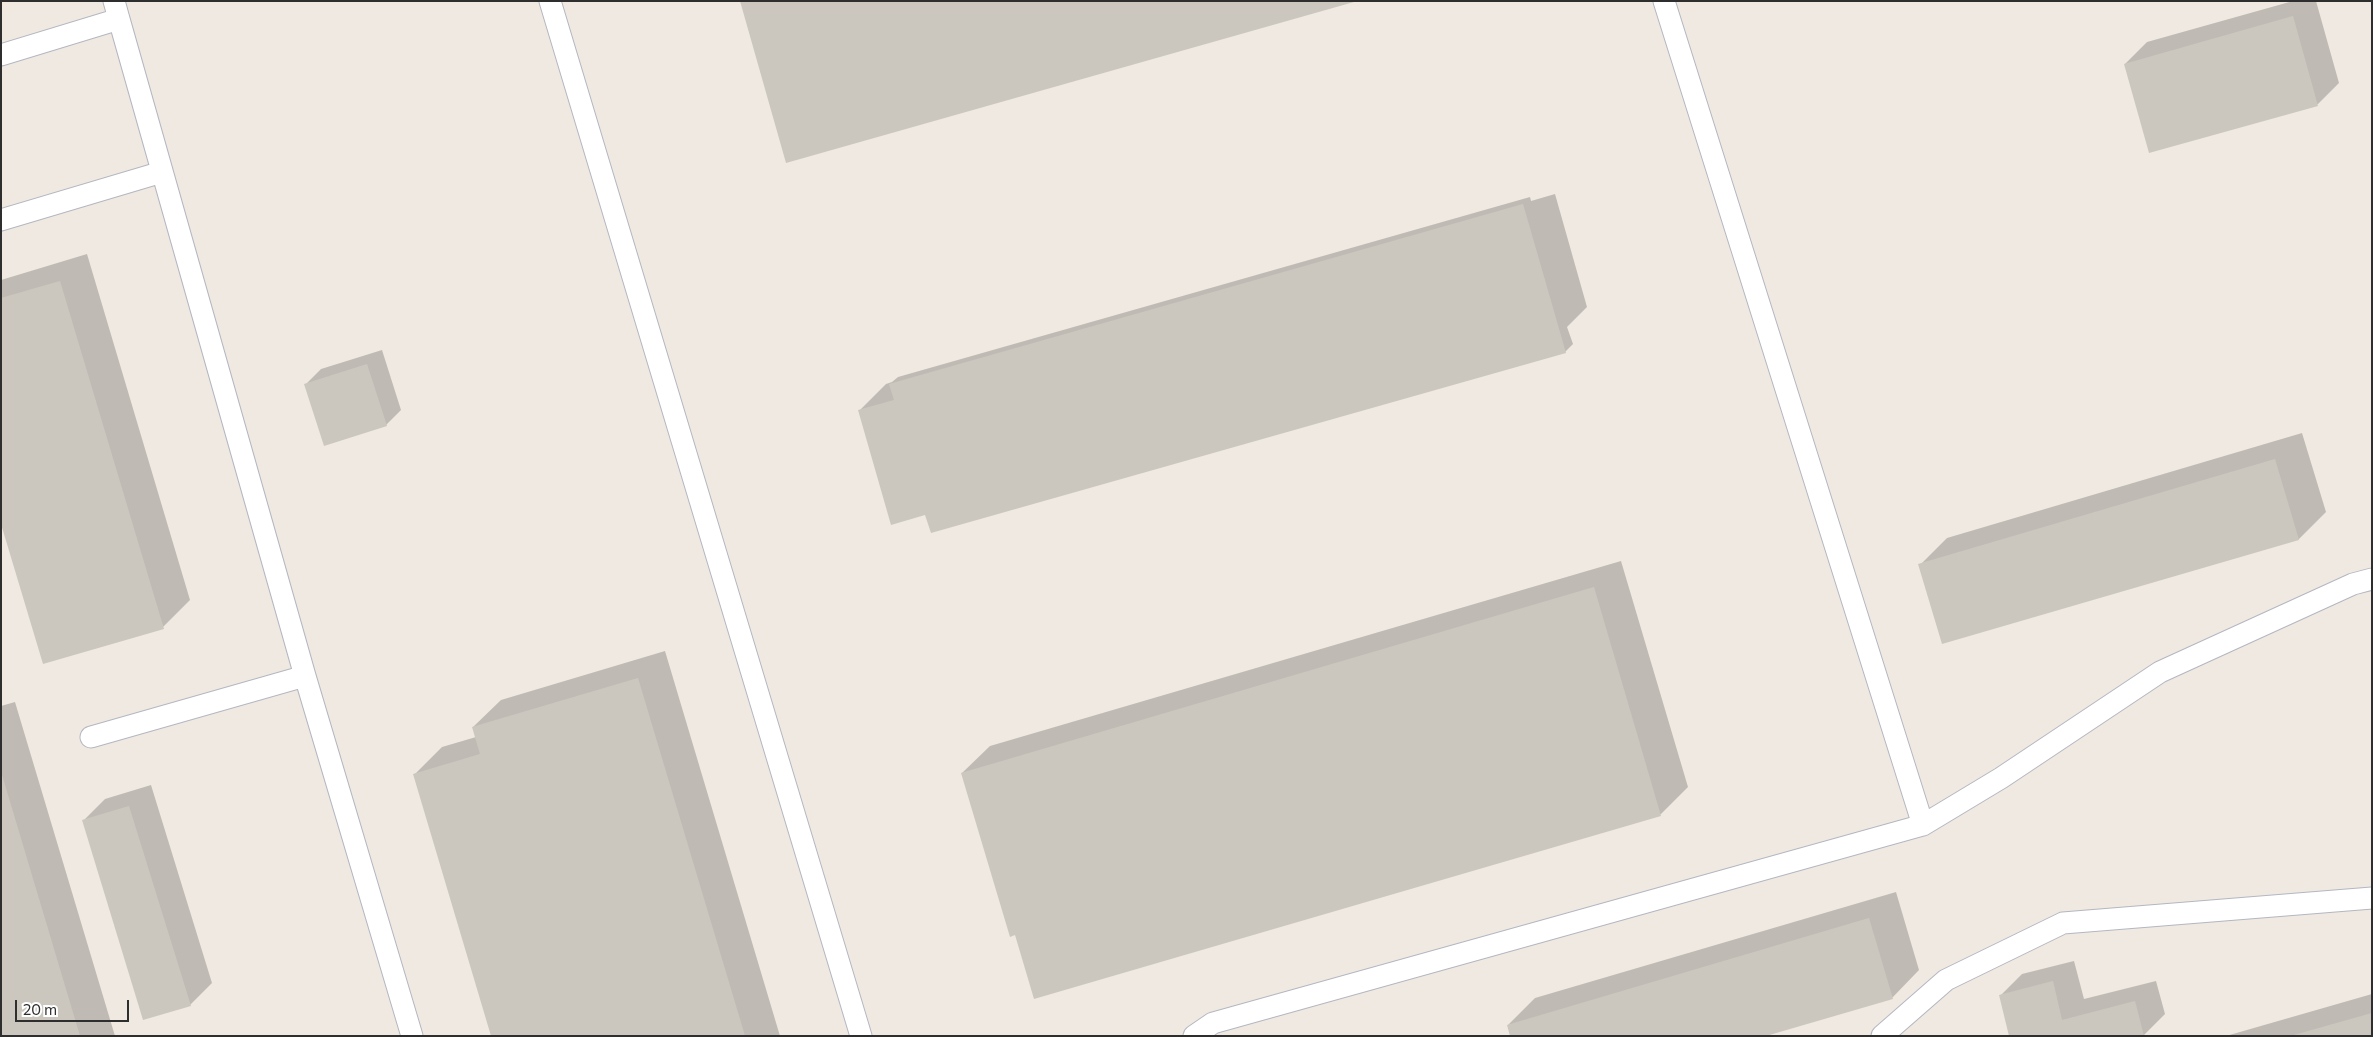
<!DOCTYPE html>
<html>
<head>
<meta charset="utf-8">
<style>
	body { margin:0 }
	#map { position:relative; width:2373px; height:1037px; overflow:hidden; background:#efe9e1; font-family:Commissioner,sans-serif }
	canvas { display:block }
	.frame { position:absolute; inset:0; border:2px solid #2e2e2e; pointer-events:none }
	.scale { position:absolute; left:15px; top:1000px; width:114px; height:22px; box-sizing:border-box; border:2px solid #2e2e2e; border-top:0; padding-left:6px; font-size:15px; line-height:18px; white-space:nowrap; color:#2e2e2e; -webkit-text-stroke:4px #fff; paint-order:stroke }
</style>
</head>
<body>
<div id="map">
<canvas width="2373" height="1037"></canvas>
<div class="frame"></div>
<div class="scale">20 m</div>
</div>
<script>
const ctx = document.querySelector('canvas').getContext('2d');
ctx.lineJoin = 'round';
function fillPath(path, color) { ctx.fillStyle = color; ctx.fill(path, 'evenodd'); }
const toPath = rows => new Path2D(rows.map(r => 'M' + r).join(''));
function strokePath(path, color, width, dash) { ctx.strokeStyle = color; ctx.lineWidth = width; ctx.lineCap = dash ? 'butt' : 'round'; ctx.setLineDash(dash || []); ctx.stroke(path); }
fillPath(toPath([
	[2293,1,2316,1,2339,83,2318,104,2150,151,2125,64,2147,42],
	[1555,194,1587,307,1567,327,1573,344,1565,352,926,514,859,411,886,384,892,382,898,377,1530,197,1531,201],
	[87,254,190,600,163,627,1,519,1,280],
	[382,350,401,410,386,425,306,384,321,369],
	[2302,433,2326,512,2299,539,1943,643,1920,565,1947,538],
	[1621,561,1688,787,1661,814,1035,998,1016,934,962,773,990,746],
	[665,651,780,1036,493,1036,415,774,442,747,476,737,473,727,501,700],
	[15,702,115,1036,1,1036,1,706],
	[151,785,212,983,190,1005,83,821,105,799],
	[1896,892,1919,970,1892,998,1508,1025,1535,998],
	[2074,961,2084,999,2156,981,2165,1014,2143,1036,2010,1036,2000,996,2022,974],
	[2372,994,2372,1036,2226,1036]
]), '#0003');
fillPath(toPath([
	[740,1,1354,1,1354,2,786,163],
	[2293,16,2318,106,2149,153,2124,64],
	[1523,204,1566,353,931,533,925,515,891,525,858,410,894,400,889,384],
	[60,281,164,629,43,664,1,524,1,298],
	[367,364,387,426,324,446,304,384],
	[2275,459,2299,540,1942,644,1918,564],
	[1594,587,1661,816,1034,999,1015,935,1010,937,961,773],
	[638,678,745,1036,491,1036,413,774,480,754,472,727],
	[1,775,2,775,80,1036,1,1036],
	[129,806,191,1006,143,1020,82,820],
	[1869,918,1893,999,1766,1036,1510,1036,1507,1025],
	[2053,981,2062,1020,2135,1001,2144,1036,2009,1036,1999,995],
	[2372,1013,2372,1036,2294,1036,2294,1035]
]), '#cbc7bf');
const lane = toPath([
	[550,1,861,1036],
	[1664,1,1923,825],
	[119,19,305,676,412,1036],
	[1,55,119,19,114,1],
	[1,220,162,172],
	[91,737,305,676],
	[1194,1036,1213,1023,1923,825,2001,778,2160,672,2353,584,2372,579],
	[1882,1036,1946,980,2063,923,2372,898]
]);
strokePath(lane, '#b4b7c1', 23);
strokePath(lane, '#fff', 21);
</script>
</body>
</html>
